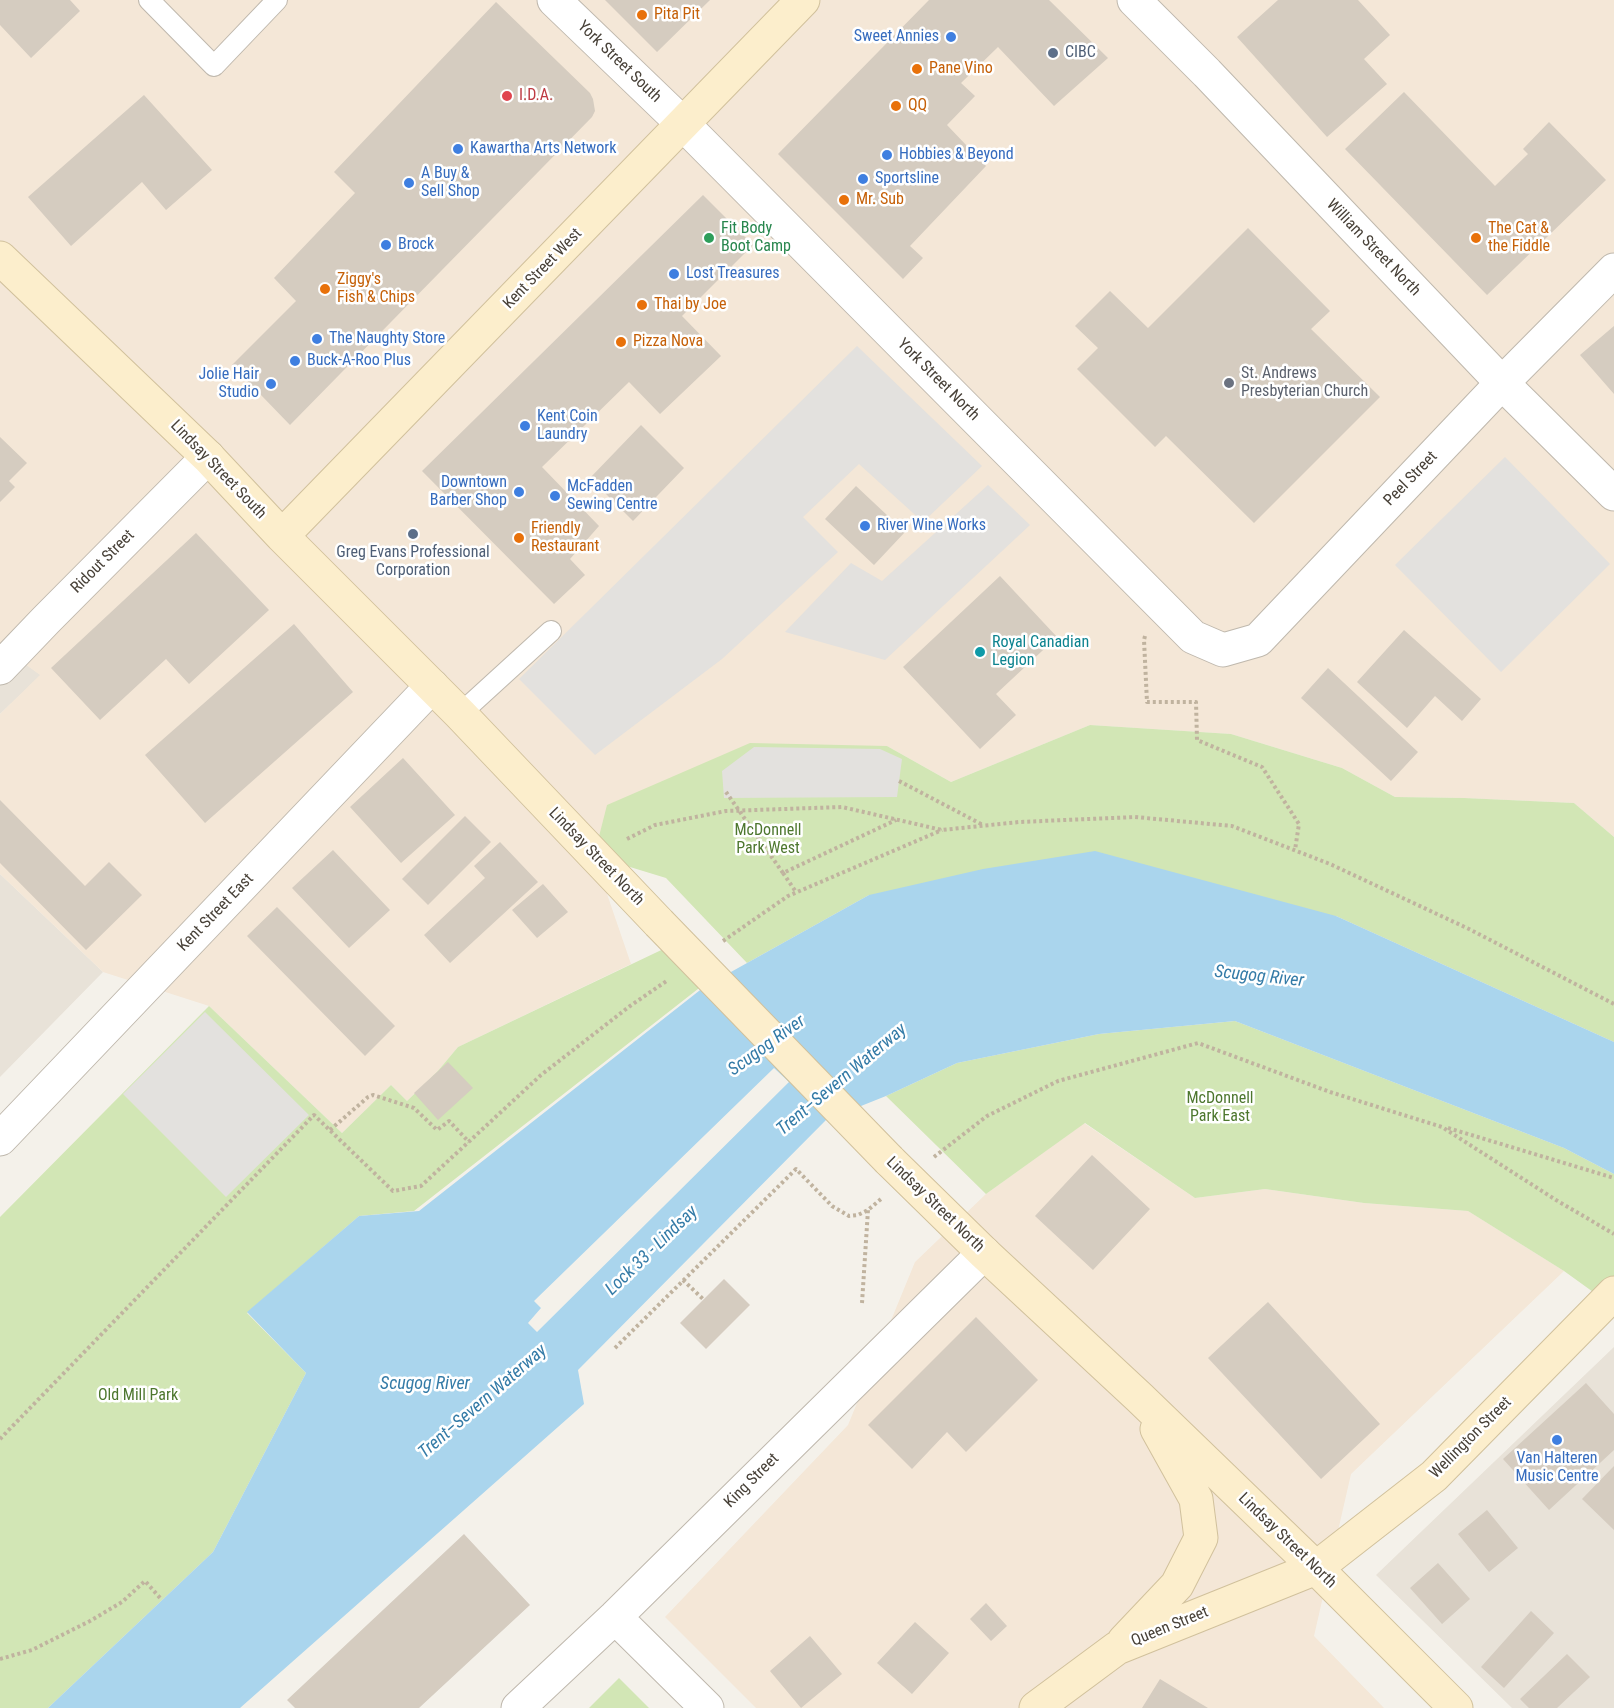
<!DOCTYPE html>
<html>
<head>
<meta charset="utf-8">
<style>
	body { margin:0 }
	canvas { display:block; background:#f4f1ea }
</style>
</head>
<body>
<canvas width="1614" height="1708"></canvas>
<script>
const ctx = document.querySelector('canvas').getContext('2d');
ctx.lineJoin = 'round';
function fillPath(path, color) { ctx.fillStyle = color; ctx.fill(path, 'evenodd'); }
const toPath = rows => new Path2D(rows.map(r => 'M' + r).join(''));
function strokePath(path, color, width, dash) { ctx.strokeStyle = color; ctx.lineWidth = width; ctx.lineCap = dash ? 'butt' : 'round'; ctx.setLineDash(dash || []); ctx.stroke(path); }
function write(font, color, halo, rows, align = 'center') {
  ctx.font = font + ' "Roboto Condensed",sans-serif'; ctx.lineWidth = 5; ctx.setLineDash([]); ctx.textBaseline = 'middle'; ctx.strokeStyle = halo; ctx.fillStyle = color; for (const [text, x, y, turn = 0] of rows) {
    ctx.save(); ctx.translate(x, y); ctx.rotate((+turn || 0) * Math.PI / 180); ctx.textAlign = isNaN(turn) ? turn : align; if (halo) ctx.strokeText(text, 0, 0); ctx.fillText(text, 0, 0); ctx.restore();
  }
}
fillPath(toPath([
	[0,646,41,675,0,714],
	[0,874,103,972,0,1077],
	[1614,1347,1614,1708,1512,1708,1376,1575]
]), '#e8e2d8');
fillPath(toPath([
	[0,0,1614,0,1614,837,1574,803,1464,798,1395,797,1342,768,1231,734,1090,725,951,782,887,746,594,856,631,964,458,1047,437,1072,407,1101,391,1085,342,1133,209,1006,103,972,0,874,0,714,40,675,0,646],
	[1084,1123,1195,1198,1265,1189,1364,1203,1468,1211,1564,1271,1351,1474,1314,1636,1384,1708,756,1708,665,1617,848,1425,915,1262,986,1194]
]), '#f4e7d7');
fillPath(toPath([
	[1090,725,1231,734,1342,768,1395,797,1464,798,1574,803,1614,837,1614,1042,1336,916,869,895,747,963,666,878,594,856,607,805,750,743,887,746,951,782],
	[676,943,712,978,414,1211,359,1216,247,1313,306,1373,213,1552,48,1708,0,1708,0,1217,209,1006,342,1133,391,1085,407,1101,437,1072,458,1047],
	[1235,1021,1564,1148,1614,1174,1614,1295,1607,1302,1564,1271,1468,1211,1364,1203,1265,1189,1195,1198,1085,1123,986,1194,886,1096,957,1063,1099,1034],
	[619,1678,649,1708,589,1708]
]), '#d2e6b5');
fillPath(toPath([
	[857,346,982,466,923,522,859,464,803,517,838,552,722,659,595,755,519,679],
	[1505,457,1610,564,1501,672,1395,565],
	[988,485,1030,525,885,660,785,632,851,563,882,581],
	[754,747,880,749,902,759,897,797,724,798,722,771],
	[205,1012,309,1115,226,1197,123,1094]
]), '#e3e1de');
fillPath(toPath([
	[1095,851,1336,916,1614,1042,1614,1174,1564,1148,1235,1021,1099,1034,957,1063,886,1096,826,1120,578,1370,584,1404,240,1708,48,1708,213,1552,306,1373,247,1312,359,1216,419,1211,704,987,869,895,983,869],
	[774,1068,789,1082,537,1332,528,1323,541,1308,534,1301]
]), '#aad5ed');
fillPath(toPath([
	[0,0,70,0,80,11,31,58,0,25],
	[605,0,710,0,657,52],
	[929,0,1049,0,1108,58,1054,106,998,47,961,83,975,96,947,125,986,166,910,246,923,258,903,279,778,154],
	[1278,0,1358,0,1390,35,1364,59,1387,84,1327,137,1237,37],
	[496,2,590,93,593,99,595,111,592,117,290,425,232,365,296,301,274,278,355,193,334,172],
	[1404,92,1495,186,1528,154,1523,149,1549,122,1606,180,1487,295,1345,149],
	[144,95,212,170,166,210,142,182,71,246,28,197],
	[703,195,753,245,682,316,721,356,660,414,629,382,542,467,599,526,570,559,585,575,554,604,422,471],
	[1248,228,1330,311,1311,329,1380,397,1254,523,1166,436,1155,447,1077,369,1098,348,1075,326,1110,291,1148,328],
	[1614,326,1614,394,1580,355],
	[641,425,684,468,633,521,590,478],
	[0,437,27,463,9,481,15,487,0,502],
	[856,486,905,532,874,565,825,519],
	[196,533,269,610,189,684,166,659,100,720,51,668],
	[1000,576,1057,637,996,694,1016,715,980,749,903,667],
	[294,624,353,692,205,823,145,755],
	[1404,630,1481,699,1462,721,1435,696,1407,728,1357,682],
	[1328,668,1418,752,1391,781,1301,698],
	[403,758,455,815,401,863,350,807],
	[0,800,85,886,109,862,142,895,86,950,0,863],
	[465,816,491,842,428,905,402,879],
	[500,842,538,882,450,963,424,935,485,878,474,866],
	[333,850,390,910,349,948,292,888],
	[543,884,568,912,537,938,512,910],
	[277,907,395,1026,365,1056,247,936],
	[448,1062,473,1088,438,1120,414,1093],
	[1092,1155,1150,1209,1093,1270,1035,1216],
	[724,1279,750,1305,706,1349,680,1323],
	[1268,1302,1380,1424,1321,1479,1208,1358],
	[976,1317,1038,1380,966,1452,947,1432,912,1469,868,1425],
	[1586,1383,1614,1414,1614,1450,1549,1510,1503,1459],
	[1614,1466,1614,1530,1582,1499],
	[1487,1510,1518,1548,1489,1572,1458,1534],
	[464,1534,530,1605,419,1708,295,1708,287,1700],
	[1438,1563,1470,1599,1442,1624,1410,1588],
	[986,1603,1007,1626,991,1641,970,1619],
	[1531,1611,1554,1633,1504,1688,1481,1667],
	[915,1622,949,1653,912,1694,877,1663],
	[810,1636,842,1674,801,1708,770,1671],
	[1567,1654,1590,1677,1557,1708,1529,1708,1520,1699],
	[1160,1679,1208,1708,1142,1708]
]), '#d5ccc0');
const service = toPath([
	[149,0,214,66,277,0],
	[460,714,551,631]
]);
const minor = toPath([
	[554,0,683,124,1193,637,1223,650,1258,640,1502,383,1614,270],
	[0,668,46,620,208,457],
	[0,1139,432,686],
	[615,1617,707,1708],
	[518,1708,615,1617,984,1253]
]);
const tertiary = toPath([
	[1134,0,1207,73,1502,383,1614,494]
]);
const secondary = toPath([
	[0,258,208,457,282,536,460,714,659,923],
	[282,536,803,0],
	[889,1160,984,1253,1140,1398,1316,1568,1456,1708],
	[1124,1641,1177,1585,1201,1538,1196,1499,1157,1429],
	[1036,1708,1117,1648,1316,1568,1434,1476,1614,1293]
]);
strokePath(service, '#bfb8ad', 22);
strokePath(minor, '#bfb8ad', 35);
strokePath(tertiary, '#bfb8ad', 35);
strokePath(secondary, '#d1c19c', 35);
strokePath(toPath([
	[1145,636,1144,640,1147,702,1196,702,1197,740,1262,767,1299,824,1295,850],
	[899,781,983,825],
	[726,792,783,873,896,820],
	[627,839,655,825,726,811,842,807,942,830,1019,822,1135,817,1232,826,1330,864,1469,929,1614,1004],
	[783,873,796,892],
	[723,941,788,896,942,830],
	[1448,1128,1614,1178],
	[330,1130,368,1097,373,1095,414,1108,437,1130,449,1121,469,1142],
	[934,1157,987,1116,1058,1081,1198,1043,1330,1092,1442,1127,1556,1200,1614,1234],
	[683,1280,703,1299],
	[862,1303,868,1210],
	[615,1348,796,1169,832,1206,849,1216,858,1215,868,1210,881,1199],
	[0,1439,314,1115,393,1191,421,1186,541,1075,630,1006,668,980],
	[0,1659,32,1650,90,1621,122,1602,145,1581,162,1600]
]), '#c0b39f', 4, [3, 3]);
strokePath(service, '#fff', 20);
strokePath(minor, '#fff', 33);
strokePath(tertiary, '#fff', 33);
strokePath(secondary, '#fceecc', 33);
const secondaryBridge = toPath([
	[659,923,889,1160]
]);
strokePath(secondaryBridge, '#d1c19c', 35, []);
strokePath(secondaryBridge, '#fceecc', 33);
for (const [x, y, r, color] of [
	[642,15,6,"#e8710a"],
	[951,37,6,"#3f7fe0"],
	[1053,53,6,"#5c6f8a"],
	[917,69,6,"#e8710a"],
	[507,96,6,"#e0444e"],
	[896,106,6,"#e8710a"],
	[458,149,6,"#3f7fe0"],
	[887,155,6,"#3f7fe0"],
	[863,179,6,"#3f7fe0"],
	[409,183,6,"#3f7fe0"],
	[844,200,6,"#e8710a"],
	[709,238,6,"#2e9e5b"],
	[1476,238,6,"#e8710a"],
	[386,245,6,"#3f7fe0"],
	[674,274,6,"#3f7fe0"],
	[325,289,6,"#e8710a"],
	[642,305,6,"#e8710a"],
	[317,339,6,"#3f7fe0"],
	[621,342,6,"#e8710a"],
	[295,361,6,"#3f7fe0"],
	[1229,383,6,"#6b7280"],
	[271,384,6,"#3f7fe0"],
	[525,426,6,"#3f7fe0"],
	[519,492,6,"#3f7fe0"],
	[555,496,6,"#3f7fe0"],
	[865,526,6,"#3f7fe0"],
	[413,534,6,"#5c6f8a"],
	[519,538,6,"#e8710a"],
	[980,652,6,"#0f9aa8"],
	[1557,1440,6,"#3f7fe0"]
]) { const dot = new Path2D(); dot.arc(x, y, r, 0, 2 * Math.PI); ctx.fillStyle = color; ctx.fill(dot); strokePath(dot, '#fff', 2); }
write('16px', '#c56008', '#fff', [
	["Pita Pit",654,15],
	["Pane Vino",929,69],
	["QQ",908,106],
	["Mr. Sub",856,200],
	["The Cat &",1488,229],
	["the Fiddle",1488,247],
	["Ziggy's",337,280],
	["Fish & Chips",337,298],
	["Thai by Joe",654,305],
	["Pizza Nova",633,342],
	["Friendly",531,529],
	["Restaurant",531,547]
], 'left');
write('16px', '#366cbe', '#fff', [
	["Sweet Annies",939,37,"right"],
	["Kawartha Arts Network",470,149],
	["Hobbies & Beyond",899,155],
	["A Buy &",421,174],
	["Sell Shop",421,192],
	["Sportsline",875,179],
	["Brock",398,245],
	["Lost Treasures",686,274],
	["The Naughty Store",329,339],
	["Buck-A-Roo Plus",307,361],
	["Jolie Hair",259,375,"right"],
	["Studio",259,393,"right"],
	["Kent Coin",537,417],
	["Laundry",537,435],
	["Downtown",507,483,"right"],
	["Barber Shop",507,501,"right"],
	["McFadden",567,487],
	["Sewing Centre",567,505],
	["River Wine Works",877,526],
	["Van Halteren",1557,1459,"center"],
	["Music Centre",1557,1477,"center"]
], 'left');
write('16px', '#4e5e75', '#fff', [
	["CIBC",1065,53],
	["Greg Evans Professional",413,553,"center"],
	["Corporation",413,571,"center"]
], 'left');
write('16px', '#484138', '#fff', [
	["York Street South",619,62,44],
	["William Street North",1373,248,46],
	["Kent Street West",543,269,-46],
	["York Street North",938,380,45],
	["Lindsay Street South",218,470,46],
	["Peel Street",1411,479,-46],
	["Ridout Street",103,562,-45],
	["Lindsay Street North",596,857,46],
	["Kent Street East",216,913,-46],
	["Lindsay Street North",935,1205,44],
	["Wellington Street",1471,1438,-45],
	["King Street",752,1481,-45],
	["Lindsay Street North",1287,1541,44],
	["Queen Street",1170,1627,-22]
]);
write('16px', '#be3a42', '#fff', [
	["I.D.A.",519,96]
], 'left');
write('16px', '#27864d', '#fff', [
	["Fit Body",721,229],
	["Boot Camp",721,247]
], 'left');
write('16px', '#5b616d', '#fff', [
	["St. Andrews",1241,374],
	["Presbyterian Church",1241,392]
], 'left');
write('16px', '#0d838f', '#fff', [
	["Royal Canadian",992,643],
	["Legion",992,661]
], 'left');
write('16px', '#4d772e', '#fff', [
	["McDonnell",768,831],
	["Park West",768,849],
	["McDonnell",1220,1099],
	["Park East",1220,1117],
	["Old Mill Park",138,1396]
]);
write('italic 18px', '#347ba7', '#fff', [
	["Scugog River",1259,977,6],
	["Scugog River",767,1046,-36],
	["Trent–Severn Waterway",842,1080,-40],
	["Lock 33 - Lindsay",652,1251,-44],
	["Scugog River",425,1384],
	["Trent–Severn Waterway",483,1402,-41]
]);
</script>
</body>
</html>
